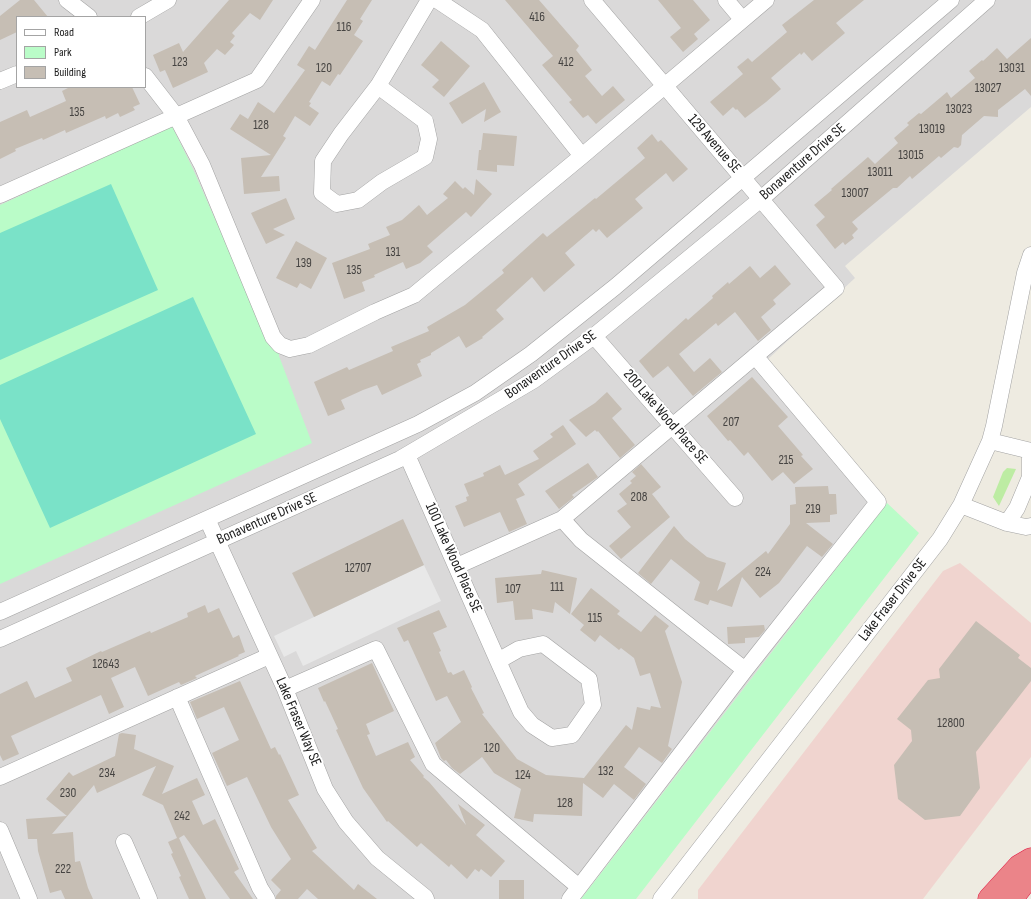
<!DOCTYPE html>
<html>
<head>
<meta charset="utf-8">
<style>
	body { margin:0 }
	#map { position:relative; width:1031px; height:899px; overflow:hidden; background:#eeebe1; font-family:"Sofia Sans Condensed",sans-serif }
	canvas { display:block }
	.legend { position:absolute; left:16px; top:16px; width:130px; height:72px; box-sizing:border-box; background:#fff; border:1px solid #a4a4a4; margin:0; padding:5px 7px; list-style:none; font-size:12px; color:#1c1c1c }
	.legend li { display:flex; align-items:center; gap:8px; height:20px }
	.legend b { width:20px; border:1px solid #a4a4a4 }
</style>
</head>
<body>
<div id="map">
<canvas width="1031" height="899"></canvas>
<ul class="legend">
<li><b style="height:5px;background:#fff"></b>Road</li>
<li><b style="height:11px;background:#bafcc8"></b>Park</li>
<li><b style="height:11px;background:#c6beb4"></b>Building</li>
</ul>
</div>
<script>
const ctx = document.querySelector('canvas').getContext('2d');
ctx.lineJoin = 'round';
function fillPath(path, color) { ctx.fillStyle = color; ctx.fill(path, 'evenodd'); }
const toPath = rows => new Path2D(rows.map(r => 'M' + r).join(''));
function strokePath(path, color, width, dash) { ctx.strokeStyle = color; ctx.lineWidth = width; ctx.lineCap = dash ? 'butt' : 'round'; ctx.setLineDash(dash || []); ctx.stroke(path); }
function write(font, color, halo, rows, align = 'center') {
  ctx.font = font + ' "Sofia Sans Condensed",sans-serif'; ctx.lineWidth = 4; ctx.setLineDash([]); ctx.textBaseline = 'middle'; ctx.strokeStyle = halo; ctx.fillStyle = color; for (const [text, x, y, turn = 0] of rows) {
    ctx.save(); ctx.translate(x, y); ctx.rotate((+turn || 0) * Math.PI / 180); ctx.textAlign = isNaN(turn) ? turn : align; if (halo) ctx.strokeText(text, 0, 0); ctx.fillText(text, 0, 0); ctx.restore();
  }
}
fillPath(toPath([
	[0,0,1031,0,1031,107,845,266,855,278,767,360,887,503,581,899,0,899],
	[17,17,145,17,145,87,17,87]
]), '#dad9d9');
fillPath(toPath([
	[960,563,1031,623,1031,757,923,899,698,899,698,890,943,571]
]), '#f0d4cf');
fillPath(toPath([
	[1007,468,1016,469,999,506,993,497,1003,472]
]), '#bdeca3');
fillPath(toPath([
	[172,126,193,169,267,337,279,352,279,356,312,443,0,584,0,205],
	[887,503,919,533,636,899,581,899]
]), '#bafcc8');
fillPath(toPath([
	[111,184,158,290,0,360,0,233],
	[193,297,256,434,50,528,0,419,0,385]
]), '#7ae2c8');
fillPath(toPath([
	[424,565,441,601,303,666,296,651,284,657,274,636]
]), '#e8e8e8');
fillPath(toPath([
	[20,0,34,0,48,17,17,17,17,32,0,40,0,16],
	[229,0,273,0,260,20,250,13,232,33,235,36,230,42,234,45,225,55,217,49,204,63,208,72,173,88,165,70,160,72,153,55,179,43,183,52],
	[347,0,372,0,360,19,363,21,354,35,363,41,340,75,338,74,330,86,322,81,309,102,311,103,309,106,319,113,310,126,295,116,283,136,286,138,261,177,279,176,280,191,244,194,241,158,271,155,230,129,240,114,248,119,258,102,274,113,305,70,297,65,309,46,315,50],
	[505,0,539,0,579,46,576,50,592,70,585,76,602,96,613,86,625,100,596,124,588,115,583,118,569,102,572,100,542,65,553,56],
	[658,0,693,0,710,20,694,34,698,39,683,52,670,37,681,28],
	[814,0,864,0,836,23,845,33,812,61,804,52,801,55,800,53,771,78,781,89,766,102,745,118,737,109,736,110,733,107,723,116,710,102,743,74,737,67,748,58,752,62,787,32,782,25],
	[1031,38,1031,96,1025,89,998,110,998,117,984,116,962,135,961,145,958,148,954,147,941,158,939,156,912,179,910,176,897,188,893,188,852,222,858,229,852,235,854,238,845,245,843,242,835,249,816,225,825,217,814,205,832,190,831,189,868,157,875,164,898,143,894,138,909,125,907,123,919,113,921,114,947,92,951,98,975,78,969,71,982,60,983,61,997,48,1007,59],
	[441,41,470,66,444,97,432,87,439,80,421,65],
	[484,82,501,112,484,122,486,109,462,124,449,103],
	[70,87,132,87,140,104,133,107,135,110,120,117,118,113,106,119,105,116,66,133,65,130,43,140,42,138,37,140,15,149,16,151,0,159,0,122,27,110,30,117,66,101,62,91],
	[483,133,517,136,514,166,497,165,497,172,477,170,479,150,481,150],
	[652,134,658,142,661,140,688,169,673,182,666,173,635,199,643,208,607,238,599,229,596,232,593,229,565,253,575,265,544,292,532,277,496,310,504,319,482,337,483,338,466,348,459,336,431,353,431,355,420,360,421,362,417,364,422,376,382,395,377,385,363,390,341,400,345,409,328,416,314,382,347,367,349,370,393,351,391,347,429,331,427,327,465,305,504,273,502,270,543,233,547,237,595,198,596,199,645,158,637,148],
	[476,179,492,194,471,217,466,212,427,246,433,252,420,263,406,269,403,262,374,275,375,277,362,282,365,291,344,299,332,263,370,249,368,244,390,235,386,227,402,220,419,205,427,215,448,198,443,194,455,181,463,189,465,187,474,195],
	[286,198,295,219,273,229,285,235,266,244,251,213],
	[296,241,327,258,311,289,300,283,297,288,276,278],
	[775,265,791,284,773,300,776,304,761,317,771,330,758,341,735,312,718,326,716,323,679,354,694,372,710,358,722,372,693,396,668,366,653,378,639,361,686,318,688,320,713,298,712,296,728,282,729,284,750,266,760,278],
	[752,377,788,417,778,426,803,455,801,456,813,469,794,484,783,472,772,481,748,452,744,456,730,440,728,441,707,416],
	[607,392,622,409,612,418,635,445,620,458,598,431,597,432,595,430,586,437,569,420,595,403],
	[563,425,576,444,518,484,525,495,516,499,527,524,509,532,500,512,464,527,455,506,467,501,466,497,469,496,464,484,484,476,483,473,500,465,505,475,539,459,533,451,553,437,550,434],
	[588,463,598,477,572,495,574,497,559,509,545,491],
	[641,464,661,487,652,494,670,517,621,559,609,546,631,527,617,511,627,504,619,494,632,483,630,481,636,476,632,472],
	[828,486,829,494,836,494,837,514,830,515,830,522,806,523,833,544,822,557,807,546,779,583,760,598,742,577,732,607,710,600,708,605,694,600,700,582,671,559,651,584,638,573,674,526,685,539,707,557,726,563,717,591,766,551,768,554,790,524,790,505,796,504,795,487],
	[403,519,424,565,314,617,292,573],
	[542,570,577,578,570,614,555,602,553,613,532,609,533,619,515,620,513,601,497,603,495,578,541,574],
	[591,588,620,611,617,614,641,632,655,615,669,626,665,631,682,682,668,746,672,749,662,763,639,747,624,767,646,784,634,800,614,784,603,798,583,783,582,816,534,814,533,822,514,818,521,789,494,773,482,757,460,774,452,768,446,760,444,761,441,758,435,743,461,722,447,696,436,701,408,640,404,642,397,628,439,610,447,627,433,633,441,651,439,652,448,673,451,672,453,675,464,670,472,687,471,688,484,713,482,714,517,759,546,775,584,778,626,725,632,730,637,707,650,710,651,706,661,708,650,673,640,676,634,658,621,648,619,650,600,635,595,642,580,630,584,625,571,614],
	[205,605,208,613,219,608,233,638,239,635,245,652,238,655,239,656,195,676,197,678,181,685,179,682,148,696,135,667,111,678,124,707,109,714,101,695,11,736,19,754,3,761,0,755,0,694,27,681,35,698,72,681,66,668,101,651,102,652,150,631,151,633,188,617,187,613],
	[976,621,1020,655,1018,658,1031,668,1031,681,976,752,980,788,960,816,925,820,898,799,894,765,912,741,911,730,897,719,928,680,940,678,939,669],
	[764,625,765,630,759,637,745,638,745,643,728,644,727,627],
	[372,663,394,711,366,724,370,734,367,735,376,756,408,742,415,757,410,760,424,776,423,777,429,782,466,825,458,804,485,825,476,835,505,861,491,877,481,869,479,872,475,869,467,879,451,864,449,867,421,843,417,847,388,821,387,822,363,788,336,730,338,729,325,701,324,702,318,688],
	[240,681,271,749,275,747,279,755,280,754,299,795,288,800,317,848,312,851,354,890,358,884,377,899,318,899,307,889,298,899,276,899,276,896,281,890,271,880,291,859,271,827,247,777,227,786,212,753,239,740,224,707,197,719,190,702],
	[122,733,136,735,134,749,174,766,162,794,197,778,205,795,192,801,203,825,215,819,239,869,234,872,253,899,230,899,184,835,179,838,206,899,189,899,179,877,181,876,171,854,173,853,168,842,177,838,163,805,142,795,156,766,97,793,94,785,52,834,73,832,75,862,80,861,88,888,93,899,65,899,61,890,50,893,38,851,37,839,28,839,26,819,67,816,46,799,69,772,73,776,115,756,119,734],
	[499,880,524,880,524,899,499,899]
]), '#c6beb4');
const minor = toPath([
	[67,0,89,17],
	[437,0,482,30,582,156],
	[726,0,742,19],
	[139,17,168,0],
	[145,76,176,116,202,165,273,337,280,345,290,349,309,345,375,312,414,295,582,156,766,0],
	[0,81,17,74],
	[378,86,425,121,429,139,425,157,382,182,358,200,337,204,322,193,323,161,341,134,378,86,429,0],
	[0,195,257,80,312,0],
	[594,336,735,498],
	[990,441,1031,451],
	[407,455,498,661,521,712,532,725,552,738,572,735,593,705,589,679,543,644,519,649,498,661],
	[961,505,1007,523,1026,527,1031,526],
	[207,519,285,689,325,789,346,822,377,858,425,897,426,899],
	[562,519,581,540,745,670],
	[1007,523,1017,508,1030,477,1030,451],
	[457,566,562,519,836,288,592,0],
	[0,612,418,424,475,393,531,354,615,287,951,0],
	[0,639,400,459,534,380,594,336,761,199,987,0],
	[285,689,376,649,433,764,579,887],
	[177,697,260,888,267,899],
	[0,777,269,656],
	[0,830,29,899],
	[124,842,149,899],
	[570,899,745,670,878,502,755,356],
	[661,899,940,539,961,505,990,441,994,426,1025,273,1031,255]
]);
const highway = toPath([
	[989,899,1019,866,1031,859],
	[1012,899,1031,874]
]);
strokePath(minor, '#a3a3a3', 17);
strokePath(highway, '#e01a44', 23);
strokePath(minor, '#fff', 16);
strokePath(highway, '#eb8489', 22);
write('13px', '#464442', null, [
	["416",537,18],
	["116",344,28],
	["123",180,63],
	["412",566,63],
	["120",324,69],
	["13031",1012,69],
	["13027",988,89],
	["13023",959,110],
	["135",77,113],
	["128",261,126],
	["13019",932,130],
	["13015",911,156],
	["13011",880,173],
	["13007",855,194],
	["131",393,253],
	["139",304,264],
	["135",354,271],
	["207",731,423],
	["215",786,461],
	["208",639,498],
	["219",813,510],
	["12707",358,569],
	["224",763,573],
	["111",557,588],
	["107",513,590],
	["115",595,619],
	["12643",106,665],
	["12800",951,724],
	["120",492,749],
	["132",606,772],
	["234",107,774],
	["124",523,776],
	["230",68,794],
	["128",565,804],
	["242",182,817],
	["222",63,870]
]);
write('15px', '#1c1c1c', '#fff', [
	["129 Avenue SE",714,144,49],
	["Bonaventure Drive SE",803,162,-41],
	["Bonaventure Drive SE",551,365,-35],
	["200 Lake Wood Place SE",665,417,49],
	["Bonaventure Drive SE",267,519,-24],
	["100 Lake Wood Place SE",453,558,66],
	["Lake Fraser Drive SE",893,600,-52],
	["Lake Fraser Way SE",298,722,67]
]);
</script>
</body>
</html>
